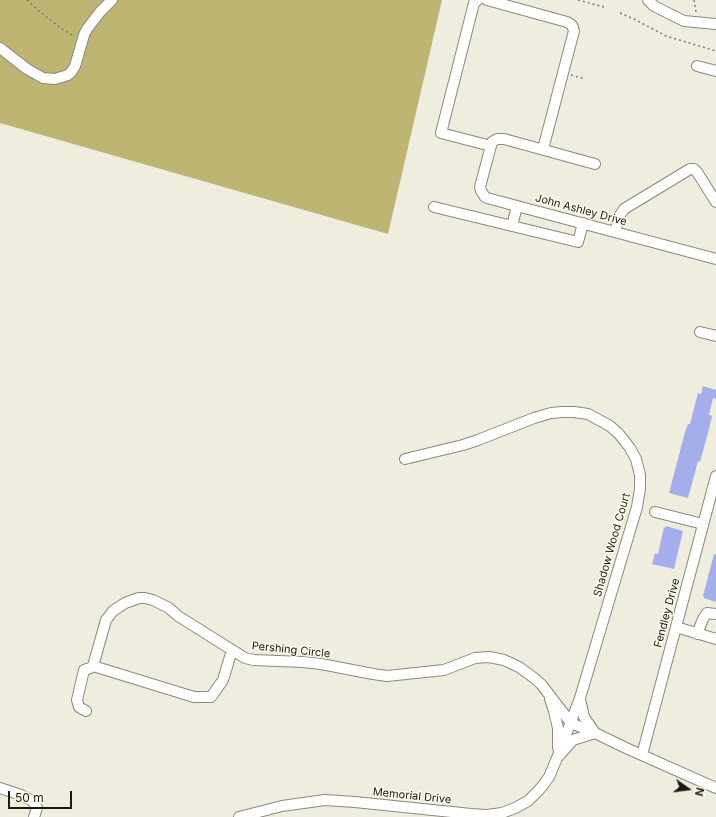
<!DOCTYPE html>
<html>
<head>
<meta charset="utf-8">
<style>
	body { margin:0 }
	#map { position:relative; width:716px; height:817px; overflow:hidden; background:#efedde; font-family:Inter,sans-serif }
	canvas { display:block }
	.north { position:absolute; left:668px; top:769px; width:40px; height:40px; -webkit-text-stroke:3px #fcfaec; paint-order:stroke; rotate:104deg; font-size:11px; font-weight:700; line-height:16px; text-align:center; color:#1a1a15 }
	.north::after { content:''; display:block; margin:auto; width:14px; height:18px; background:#1a1a15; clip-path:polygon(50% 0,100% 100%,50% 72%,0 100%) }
	.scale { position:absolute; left:8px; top:791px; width:64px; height:18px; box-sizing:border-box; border:2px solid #1a1a15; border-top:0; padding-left:5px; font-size:12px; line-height:14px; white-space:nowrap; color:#1a1a15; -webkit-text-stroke:3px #fcfaec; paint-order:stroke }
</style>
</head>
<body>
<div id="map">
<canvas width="716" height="817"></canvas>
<div class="north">N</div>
<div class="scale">50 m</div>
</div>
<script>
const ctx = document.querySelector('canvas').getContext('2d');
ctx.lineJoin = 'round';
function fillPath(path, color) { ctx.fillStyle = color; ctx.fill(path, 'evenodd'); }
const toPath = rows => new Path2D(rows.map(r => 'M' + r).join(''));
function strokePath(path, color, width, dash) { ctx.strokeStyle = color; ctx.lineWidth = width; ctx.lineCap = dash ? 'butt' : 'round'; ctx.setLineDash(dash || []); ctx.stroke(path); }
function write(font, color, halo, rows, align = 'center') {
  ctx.font = font + ' Inter,sans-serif'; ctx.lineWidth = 3; ctx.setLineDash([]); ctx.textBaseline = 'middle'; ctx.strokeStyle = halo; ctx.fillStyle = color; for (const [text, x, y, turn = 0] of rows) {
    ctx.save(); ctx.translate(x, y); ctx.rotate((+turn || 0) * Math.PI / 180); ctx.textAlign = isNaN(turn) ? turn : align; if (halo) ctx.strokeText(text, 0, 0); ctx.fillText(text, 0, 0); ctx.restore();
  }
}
fillPath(toPath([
	[0,0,442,0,388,234,0,123]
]), '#bfb573');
fillPath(toPath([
	[703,386,716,390,716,399,713,398,709,415,712,416,709,429,700,462,698,461,688,498,669,493,685,432,688,424,690,424,698,393,701,394],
	[666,526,683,531,674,569,652,564,655,553,658,554,664,527,666,528],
	[714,554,716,554,716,602,704,598,704,597,703,596]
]), '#a4aeea');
const minor = toPath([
	[478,0,474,3,441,133,491,146],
	[487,0,567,22,572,25,574,31,543,149],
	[648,0,654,6,684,21,716,24],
	[0,48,27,69,43,78,55,79,68,75,72,71,75,66,84,35,87,29,100,12,112,0],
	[697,66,716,71],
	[595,164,504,139,497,139,492,142,481,183,480,187,481,191,485,197,487,198,716,259],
	[434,207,578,242,583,223],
	[512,226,517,206],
	[615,232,620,215,624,209,690,169,694,169,697,172,716,202],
	[700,332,716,336],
	[405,459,463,445,478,440,534,418,551,413,562,412,574,412,588,414,610,426,619,434,630,448,636,459,640,475,640,489,637,507,580,698,557,758],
	[655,512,703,524],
	[676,627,716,639],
	[697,634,703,619,707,613,716,614],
	[93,666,194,697,211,697,223,680,232,650],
	[550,699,554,711,558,728,558,748],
	[580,699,584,717,595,733],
	[86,711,79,707,77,700,84,670,90,668,93,666,106,620,113,611,125,603,139,598,145,598,153,600,169,608,178,616,245,658,254,660,303,662,321,664,373,674,387,676,444,670,475,658,489,657,504,660,519,667,534,678,541,684,571,723,595,733,626,748,716,788],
	[642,755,716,476],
	[0,788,21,795,33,801,37,808,34,817],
	[239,817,282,806,325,800,355,802,471,814,487,815,502,813,515,808,528,801,540,789,549,777,557,758,573,740,595,733]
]);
strokePath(minor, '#8b897c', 12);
strokePath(toPath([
	[27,0,40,12,62,29,74,36],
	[578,0,604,7],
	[694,0,696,12],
	[620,13,634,19,666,36,716,51],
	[571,75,585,79]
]), '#7b7a71', 1.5, [2, 3]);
strokePath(minor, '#fff', 10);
write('11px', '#1a1a15', '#fcfaec', [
	["John Ashley Drive",581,210,15],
	["Shadow Wood Court",612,545,-74],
	["Fendley Drive",667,613,-75],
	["Pershing Circle",291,650,6],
	["Memorial Drive",412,796,6]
]);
</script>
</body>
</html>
